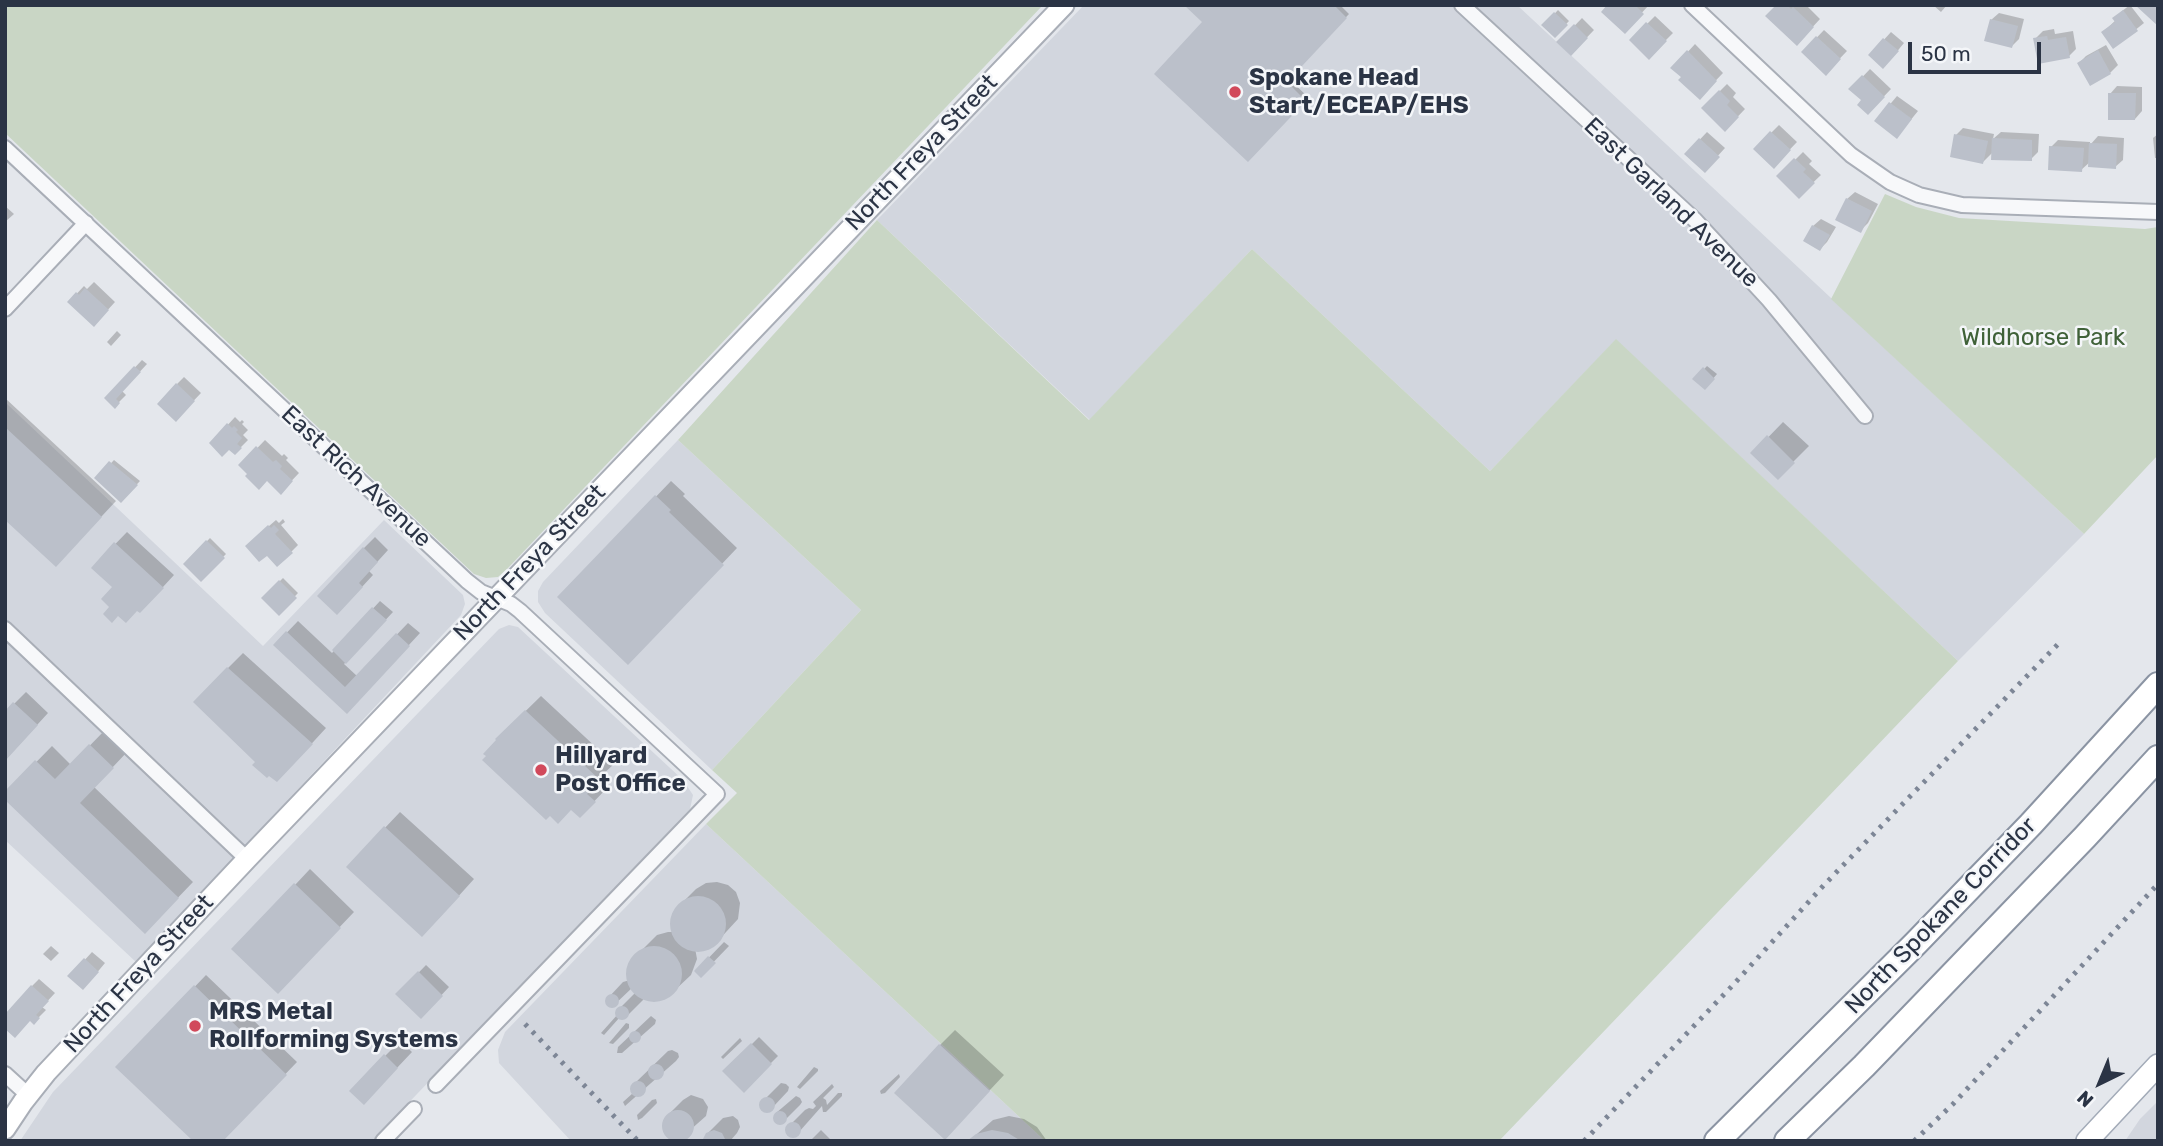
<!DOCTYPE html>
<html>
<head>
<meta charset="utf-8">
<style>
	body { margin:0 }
	#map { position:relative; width:2163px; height:1146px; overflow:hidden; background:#e4e7ec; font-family:Rubik,sans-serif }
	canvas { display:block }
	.frame { position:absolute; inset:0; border:7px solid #2b3445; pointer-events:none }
	.north { position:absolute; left:2065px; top:1048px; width:70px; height:70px; -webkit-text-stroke:5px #f4f6f9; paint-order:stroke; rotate:223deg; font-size:19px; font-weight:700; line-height:28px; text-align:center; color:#2b3445 }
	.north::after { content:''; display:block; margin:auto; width:24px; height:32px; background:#2b3445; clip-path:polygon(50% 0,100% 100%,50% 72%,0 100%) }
	.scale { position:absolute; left:1908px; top:42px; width:133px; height:32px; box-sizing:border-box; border:4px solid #2b3445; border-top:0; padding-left:9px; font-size:21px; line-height:24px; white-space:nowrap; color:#2b3445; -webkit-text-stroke:5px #f4f6f9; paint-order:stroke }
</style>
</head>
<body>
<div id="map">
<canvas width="2163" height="1146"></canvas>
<div class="frame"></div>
<div class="north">N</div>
<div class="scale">50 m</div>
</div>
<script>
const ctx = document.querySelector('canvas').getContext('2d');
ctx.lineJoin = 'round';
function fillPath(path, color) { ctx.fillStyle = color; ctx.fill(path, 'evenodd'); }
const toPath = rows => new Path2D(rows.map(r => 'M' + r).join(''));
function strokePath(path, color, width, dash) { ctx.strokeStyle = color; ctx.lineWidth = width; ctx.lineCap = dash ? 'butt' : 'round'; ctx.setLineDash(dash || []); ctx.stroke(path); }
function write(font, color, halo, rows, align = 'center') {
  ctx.font = font + ' Rubik,sans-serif'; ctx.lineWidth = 5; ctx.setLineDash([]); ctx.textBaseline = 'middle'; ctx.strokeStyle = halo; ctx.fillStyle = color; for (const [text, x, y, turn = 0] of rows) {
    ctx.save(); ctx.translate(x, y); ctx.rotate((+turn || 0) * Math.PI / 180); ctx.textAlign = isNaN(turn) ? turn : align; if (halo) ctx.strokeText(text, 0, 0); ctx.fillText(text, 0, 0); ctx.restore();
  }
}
fillPath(toPath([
	[1084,5,1517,5,2084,534,1958,661,1616,340,1490,471,1252,249,1090,420,877,220],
	[5,402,263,646,384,520,463,595,465,604,461,615,136,962,5,840],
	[678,440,861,610,712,770,545,613,538,602,538,591,543,582],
	[509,625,518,627,683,780,693,795,690,809,372,1141,20,1141,53,1092,499,629],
	[706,824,1045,1141,571,1141,499,1063,498,1050,505,1032],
	[2158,1101,2158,1141,2125,1141,2140,1119]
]), '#d2d6de');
fillPath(toPath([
	[5,5,1043,5,508,568,498,577,486,578,474,574,5,133],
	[1885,194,1916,207,1959,218,2145,229,2158,227,2158,455,2084,534,1831,299],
	[877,220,1089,420,1252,249,1490,471,1616,339,1958,661,1499,1141,1045,1141,706,824,737,793,712,770,861,610,678,440]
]), '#c9d6c5');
fillPath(toPath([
	[1187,5,1340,5,1349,14,1288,78,1308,97,1248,160,1205,22],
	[1610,5,1649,5,1625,31],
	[1778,5,1806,5,1820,19,1797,44],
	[1933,5,1947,5,1941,12],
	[2130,5,2144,23,2114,47,2103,32,2116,20,2122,11],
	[1558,10,1569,21,1555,36,1544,25],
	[1999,13,2024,19,2019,39,2012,46,1991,20],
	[1655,16,1673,33,1649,57,1631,40],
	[1582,18,1594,30,1571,54,1559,42],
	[2054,29,2055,34,2073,31,2076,49,2069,56,2035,39,2043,31],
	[1824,30,1847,51,1826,73,1803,52],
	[1891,32,1904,43,1890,60,1870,55],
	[1695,44,1723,73,1700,97,1673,68],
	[2106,45,2118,65,2110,73,2090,84,2079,63,2086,56],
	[1870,69,1891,89,1868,113,1863,100,1851,89],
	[1727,84,1736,93,1733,97,1745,109,1725,130,1703,108],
	[2117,86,2142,87,2142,111,2135,119,2110,94],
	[1897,96,1918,111,1897,137,1876,121],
	[1779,125,1797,142,1774,166,1755,149],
	[1963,128,1994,134,1993,139,2001,132,2039,134,2038,152,2031,159,1993,152,1983,162,1956,135],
	[1707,132,1725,148,1705,170,1687,153],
	[2158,134,2158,158,2155,158,2153,138],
	[2098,136,2124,138,2123,160,2115,167,2090,162,2081,170,2051,147,2058,140,2090,142,2090,145],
	[1803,152,1812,161,1809,164,1821,175,1799,196,1779,176],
	[1855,192,1878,204,1868,223,1860,231,1847,199],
	[5,206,14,214,5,222],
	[1821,219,1836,227,1827,242,1820,249,1805,241,1813,226],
	[94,282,115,302,94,325,69,302,84,286,87,289],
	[117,331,121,335,111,346,107,342],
	[142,360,147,364,122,391,126,395,115,406,106,398],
	[1707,366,1717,374,1705,388,1695,379],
	[184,377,201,393,183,412,177,384],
	[5,398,116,501,71,549,5,518],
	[235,417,240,422,242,420,244,422,242,424,248,430,243,435,248,440,235,453,229,447,211,443],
	[1783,422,1809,446,1778,477,1753,453],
	[265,440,282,456,284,454,288,458,286,460,299,473,281,492,267,479,250,474,241,465],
	[114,460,140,481,121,501,97,478],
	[671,481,685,494,683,496,737,548,643,647,560,597],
	[283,519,285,522,281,525,298,545,291,552,254,539,276,520,279,523],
	[127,532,174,575,151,600,138,609,118,613,111,607,115,587,93,567],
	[375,537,388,550,369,571,373,575,349,601,364,548],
	[210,538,226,554,201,580,185,564],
	[283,578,298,593,279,613,263,598],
	[380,601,393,612,344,664,357,676,408,623,420,633,358,700,275,645,298,621,332,653],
	[243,653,326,728,292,765,257,762,228,668],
	[26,692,48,713,5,760,5,713],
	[541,696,614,764,600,777,609,786,580,816,497,739],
	[105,730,128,751,94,787,193,882,145,932,5,794,52,746,71,765],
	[400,812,474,879,437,920,348,867],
	[310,869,354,912,293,976,295,885],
	[717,882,728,885,736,892,740,903,738,919,715,944,705,949,695,948,697,959,691,975,675,990,666,998,655,1000,644,996,643,1000,627,1016,620,1017,604,1035,601,1033,618,1014,619,1009,636,992,633,987,613,1006,608,1005,607,1002,608,998,623,982,630,980,628,976,633,959,657,935,668,932,674,932,672,925,674,914,680,905,696,889,706,883],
	[724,942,729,946,701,975,696,971],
	[51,946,59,953,51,961,43,954],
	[92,952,105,963,90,981,70,976],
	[426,965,449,987,421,1017,398,994],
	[206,975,297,1062,221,1141,118,1067],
	[39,979,55,993,42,1007,46,1010,34,1022,32,986],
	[651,1016,656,1020,655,1024,622,1053,617,1053,618,1047],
	[626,1023,629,1024,629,1028,613,1044,609,1043],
	[955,1030,1004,1075,960,1122,940,1045],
	[759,1037,778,1056,744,1090,725,1071],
	[740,1038,742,1041,723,1059,721,1057],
	[400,1041,412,1052,379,1087,385,1056],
	[672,1050,678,1053,679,1057,676,1061,625,1106,623,1102,633,1093,633,1085,668,1051],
	[814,1067,818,1069,818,1071,800,1089,797,1087],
	[899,1074,900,1077,885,1093,881,1094,880,1091],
	[781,1083,786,1084,789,1087,788,1091,773,1107,768,1111,764,1110,761,1103],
	[832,1084,834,1087,823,1098,826,1100,827,1105,838,1093,842,1093,842,1096,826,1112,823,1112,822,1106,799,1132,795,1136,790,1135,787,1130,789,1126,805,1110,809,1108,813,1109,816,1106,813,1102],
	[691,1095,703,1099,708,1107,706,1116,680,1139,674,1139,668,1136,664,1128,667,1116,683,1100],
	[796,1096,800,1098,802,1102,800,1105,784,1121,780,1123,775,1121,774,1117,776,1113],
	[656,1099,657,1103,642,1118,638,1120,637,1115,652,1100],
	[733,1116,738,1120,740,1127,737,1133,730,1141,704,1140,707,1134,723,1118],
	[1009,1116,1024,1119,1037,1127,1047,1141,969,1141,993,1120],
	[821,1130,832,1141,810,1141]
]), '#0003');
fillPath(toPath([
	[1184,5,1334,5,1347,18,1287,82,1306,101,1248,162,1154,74,1202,22],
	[1607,5,1635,5,1644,14,1625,34,1601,12],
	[1776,5,1787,5,1791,9,1793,7,1814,27,1797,46,1765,16],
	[2135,5,2158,5,2158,26],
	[2123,10,2138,31,2113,49,2101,32,2115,22,2112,18],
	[1554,12,1568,25,1555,38,1541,25],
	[1990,19,2018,26,2012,48,1984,41],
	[1646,22,1667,41,1649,60,1629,40],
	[1574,24,1588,38,1571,56,1556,42],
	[1816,36,1841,59,1826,76,1801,52],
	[2047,36,2048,40,2066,37,2070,58,2038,64,2033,38],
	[1883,38,1899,51,1883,69,1868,55],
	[1687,50,1717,81,1700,100,1678,80,1681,77,1670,68],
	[2098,50,2111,74,2090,86,2077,63],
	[1862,75,1885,97,1868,115,1857,105,1861,100,1848,89],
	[1719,90,1730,101,1727,105,1739,117,1725,132,1701,108],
	[2108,93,2136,93,2135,120,2108,120],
	[1889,102,1912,119,1897,139,1874,121],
	[1770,131,1791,150,1774,169,1753,149],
	[1954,134,1988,141,1983,164,1950,157],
	[1699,138,1720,157,1705,173,1684,154],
	[1992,138,2032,140,2032,161,1991,160],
	[2089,143,2117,144,2116,169,2088,167],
	[2049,146,2084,148,2082,172,2048,170],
	[1794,158,1806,169,1803,172,1815,183,1799,199,1776,176],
	[1846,198,1872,211,1861,233,1835,220],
	[1812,225,1830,235,1820,251,1803,241],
	[85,288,109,310,94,327,67,302,76,292,79,295],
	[134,366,141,372,116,399,120,403,115,409,104,398],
	[1703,367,1715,379,1705,390,1692,379],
	[176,383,195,401,176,422,157,404],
	[227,423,232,428,234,426,238,430,236,432,242,438,237,444,242,448,235,455,229,450,222,457,209,443],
	[5,427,102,517,56,567,5,520],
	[1767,435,1795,463,1778,480,1750,453],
	[256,446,273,462,276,460,282,466,280,469,293,481,281,495,267,481,259,490,245,476,247,474,238,465],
	[109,461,138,485,121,503,94,478],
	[655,495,671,510,669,512,724,565,628,665,557,597],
	[268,525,271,528,274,525,279,530,275,534,293,553,277,567,267,556,259,562,245,546],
	[206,540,225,558,201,582,183,564],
	[114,542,164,588,140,613,137,611,126,623,118,616,112,623,103,614,109,607,101,599,112,587,91,568],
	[363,547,378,562,359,583,363,587,337,615,317,596],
	[279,580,297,598,279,616,261,598],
	[372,607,387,620,346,664,332,650],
	[286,631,345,687,396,633,410,646,347,714,273,645],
	[227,667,313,744,277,782,269,776,267,778,252,765,255,762,193,702],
	[13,702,38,725,5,761,5,711],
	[525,710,600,780,587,794,596,802,580,818,571,810,558,824,550,816,546,820,482,760,486,756,483,754,496,740,495,739],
	[89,744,114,768,80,803,179,898,145,934,5,800,5,791,35,760,55,779],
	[384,826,460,896,422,937,346,867],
	[294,883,341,928,278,994,231,949],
	'670 924a28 28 0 1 1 56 0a28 28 0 1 1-56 0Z',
	'626 974a28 28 0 1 1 56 0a28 28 0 1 1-56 0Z',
	[708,956,716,963,701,978,694,971],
	[84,958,99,972,83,990,67,976],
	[418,971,443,996,421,1019,395,994],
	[31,985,49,1001,36,1015,40,1018,34,1025,30,1021,15,1038,5,1029,5,1014],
	[194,985,287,1075,223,1141,193,1141,115,1067],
	'605 1001a7 7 0 1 1 14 0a7 7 0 1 1-14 0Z',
	'615 1013a7 7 0 1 1 14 0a7 7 0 1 1-14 0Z',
	'629 1037a6 6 0 1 1 12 0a6 6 0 1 1-12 0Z',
	[751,1043,772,1064,744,1093,722,1071],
	[939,1044,990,1091,945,1140,894,1093],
	[384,1054,398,1068,364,1105,349,1091],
	'648 1072a8 8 0 1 1 16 0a8 8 0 1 1-16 0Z',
	'630 1089a8 8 0 1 1 16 0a8 8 0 1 1-16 0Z',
	'759 1105a8 8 0 1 1 16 0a8 8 0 1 1-16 0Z',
	'662 1126a16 16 0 1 1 32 0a16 16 0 1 1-32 0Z',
	'773 1118a7 7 0 1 1 14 0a7 7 0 1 1-14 0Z',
	'785 1130a8 8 0 1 1 16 0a8 8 0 1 1-16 0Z',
	[714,1130,722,1133,726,1141,702,1141,706,1133],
	[992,1130,1008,1133,1021,1141,967,1141,976,1134]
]), '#bbc0ca');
const street = toPath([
	[1462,5,1695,220,1769,300,1865,416],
	[1692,5,1851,155,1890,182,1919,195,1962,205,2158,212],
	[5,148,467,581,481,592,511,604,520,611,717,794,436,1085],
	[5,309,86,223],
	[5,629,247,859],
	[5,1074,28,1095],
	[383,1141,414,1109]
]);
const secondary = toPath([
	[5,1129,23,1102,46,1073,247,859,1064,5]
]);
const primary = toPath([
	[2087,1141,2158,1065]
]);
const highway = toPath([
	[1717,1141,1916,943,2031,824,2158,685],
	[1787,1141,1864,1066,2085,837,2158,758]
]);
strokePath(street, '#a9aeb7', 18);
strokePath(secondary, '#a9aeb7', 23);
strokePath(primary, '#a3abb8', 24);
strokePath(highway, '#8b94a3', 28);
strokePath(street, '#f7f8fa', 14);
strokePath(secondary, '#fff', 19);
strokePath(primary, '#fff', 21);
strokePath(highway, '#fff', 24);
strokePath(toPath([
	[525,1024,638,1141],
	[1584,1141,1733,985,1824,885,2062,640],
	[1914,1141,1953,1104,2158,884]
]), '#7d8696', 5, [3.5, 7]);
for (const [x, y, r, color] of [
	[1235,92,7,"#d1495b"],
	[541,770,7,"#d1495b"],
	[195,1026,7,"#d1495b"]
]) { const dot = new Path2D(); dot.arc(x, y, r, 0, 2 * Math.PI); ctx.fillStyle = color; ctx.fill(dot); strokePath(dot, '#f4f6f9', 2.5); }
write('bold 24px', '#2b3445', '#f4f6f9', [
	["Spokane Head",1249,78],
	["Start/ECEAP/EHS",1249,106],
	["Hillyard",555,756],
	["Post Office",555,784],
	["MRS Metal",209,1012],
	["Rollforming Systems",209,1040]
], 'left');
write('24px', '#2b3445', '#f4f6f9', [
	["North Freya Street",922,153,-46],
	["East Garland Avenue",1671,203,44],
	["East Rich Avenue",356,477,43],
	["North Freya Street",530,563,-46],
	["North Spokane Corridor",1941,916,-46],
	["North Freya Street",139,974,-47]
]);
write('24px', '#3f6138', '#f4f6f9', [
	["Wildhorse Park",2043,338]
]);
</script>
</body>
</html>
